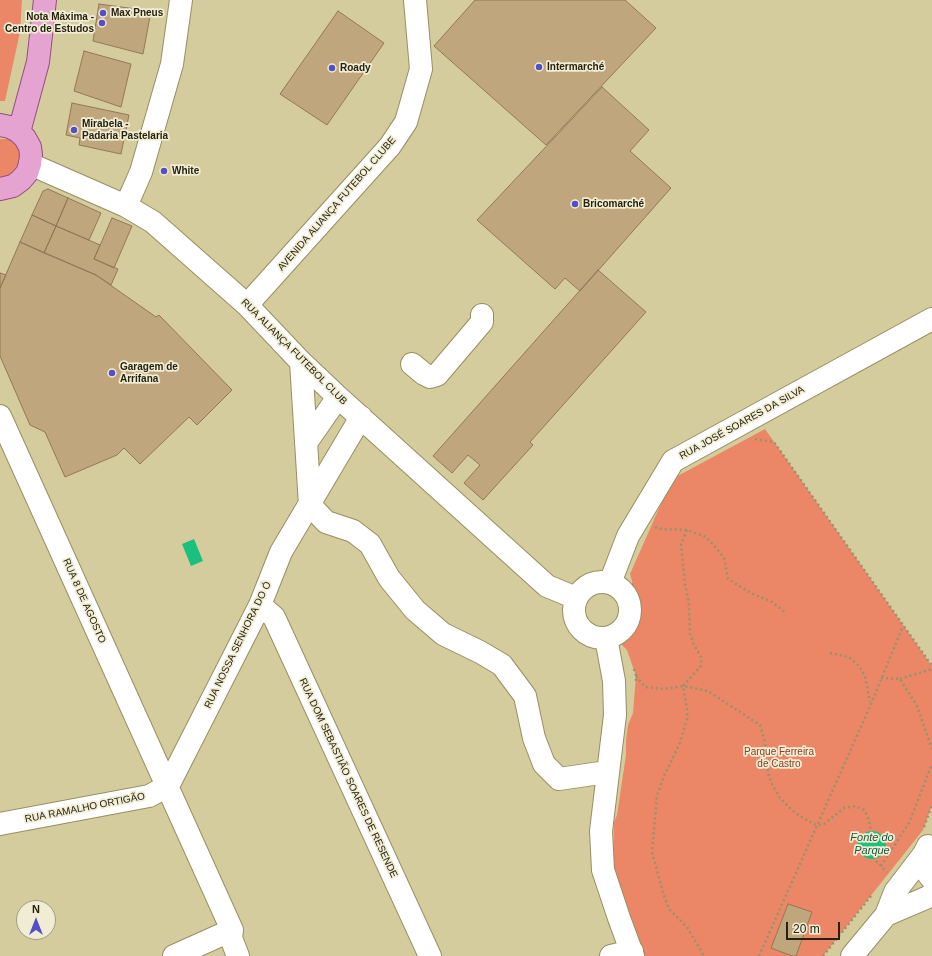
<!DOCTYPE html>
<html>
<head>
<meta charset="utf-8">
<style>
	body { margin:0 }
	#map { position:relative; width:932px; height:956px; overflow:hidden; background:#d5cc9d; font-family:Arial,sans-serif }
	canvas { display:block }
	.north { position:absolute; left:16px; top:900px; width:40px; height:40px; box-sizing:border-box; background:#f1edd5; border:1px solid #9f9c86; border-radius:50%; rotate:0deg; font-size:11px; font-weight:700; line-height:16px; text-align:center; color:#25220f }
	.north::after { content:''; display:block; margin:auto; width:14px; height:18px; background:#544fc7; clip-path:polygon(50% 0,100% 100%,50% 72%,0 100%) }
	.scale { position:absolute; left:786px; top:922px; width:54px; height:18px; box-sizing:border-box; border:2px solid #25220f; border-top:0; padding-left:5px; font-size:12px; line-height:14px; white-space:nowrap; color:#25220f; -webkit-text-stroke:3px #f1edd5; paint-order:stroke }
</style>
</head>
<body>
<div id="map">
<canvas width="932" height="956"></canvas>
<div class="north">N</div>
<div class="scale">20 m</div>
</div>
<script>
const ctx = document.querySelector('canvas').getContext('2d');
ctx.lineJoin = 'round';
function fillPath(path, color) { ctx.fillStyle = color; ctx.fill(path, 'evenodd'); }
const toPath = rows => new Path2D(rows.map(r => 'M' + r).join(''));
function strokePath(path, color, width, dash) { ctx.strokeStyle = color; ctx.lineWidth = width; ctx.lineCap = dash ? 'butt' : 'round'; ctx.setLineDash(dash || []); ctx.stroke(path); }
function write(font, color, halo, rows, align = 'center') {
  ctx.font = font + ' Arial,sans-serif'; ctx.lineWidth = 3.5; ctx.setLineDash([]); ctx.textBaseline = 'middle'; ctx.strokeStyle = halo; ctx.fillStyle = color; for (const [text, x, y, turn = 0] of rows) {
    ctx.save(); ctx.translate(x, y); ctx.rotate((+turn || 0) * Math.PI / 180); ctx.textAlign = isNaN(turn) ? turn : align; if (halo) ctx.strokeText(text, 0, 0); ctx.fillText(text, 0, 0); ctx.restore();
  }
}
fillPath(toPath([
	[0,0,22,0,20,32,5,101,0,101],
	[0,139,8,139,14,142,19,147,22,168,0,182],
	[765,429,932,666,932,805,923,830,823,956,641,956,613,867,614,822,617,815,626,755,626,740,628,725,633,713,636,676,627,650,620,643,641,613,630,574,672,479]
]), '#eb8766');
fillPath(toPath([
	[194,539,203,561,191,566,182,544],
	'858 845a14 14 0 1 1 28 0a14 14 0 1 1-28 0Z'
]), '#1ac07e');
const building = toPath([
	[475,0,625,0,656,28,546,145,434,46,475,0],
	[99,4,151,11,143,54,93,41,99,4],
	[338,11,384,43,327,125,280,94,338,11],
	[84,51,131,64,121,107,74,91,84,51],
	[602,87,649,130,630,151,671,188,580,291,565,278,555,289,477,220,602,87],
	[72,103,129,115,121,154,79,145,80,138,66,135,72,103],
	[48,189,68,198,56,226,32,215,43,191,48,189],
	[68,198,101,213,89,240,56,226,68,198],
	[32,215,56,226,44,253,20,242,32,215],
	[112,218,132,226,114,268,94,259,112,218],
	[56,226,100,245,94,259,118,269,111,285,96,275,44,253,56,226],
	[20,242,96,275,156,317,159,315,232,390,197,425,189,417,140,464,124,448,117,455,65,477,45,432,30,425,0,356,0,288,20,242],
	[598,270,646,312,530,442,533,445,483,500,464,483,480,465,468,455,452,473,433,456,598,270],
	[0,273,6,275,0,288,0,273],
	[788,904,812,912,796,956,792,956,771,948,788,904]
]);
fillPath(building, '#c0a67d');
strokePath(building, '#917951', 1);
const minor = toPath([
	[30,164,126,206,153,222,247,305,301,362,338,397,547,586,576,598],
	[126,206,141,172,172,64,181,0],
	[247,305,390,146,406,122,421,69,415,0],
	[301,362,310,505],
	[412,364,424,374,430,377,437,375,482,322,482,315],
	[0,416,232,930,231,938,238,956],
	[306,443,338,397],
	[310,505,326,522,353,531,370,544,389,578,415,610,443,634,480,652,502,665,525,696,534,738,544,764,559,779,607,772],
	'574 610a28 28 0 1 1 56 0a28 28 0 1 1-56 0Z',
	[610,583,628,536,673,461,932,319],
	[260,605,274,617,430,956],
	[606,638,614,681,615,715,601,831,603,870,619,918,633,956],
	[168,786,260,605,281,552,361,417],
	[0,824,149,796,168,786],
	[928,846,924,854,923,862,925,870,932,879],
	[886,915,928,897,932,894],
	[174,956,232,930],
	[611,956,632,951],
	[852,956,886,915,895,892,924,854]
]);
const major = toPath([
	[0,125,10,127,19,132,25,138,30,147,31,155,30,164,27,173,21,180,13,186,0,189],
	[19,132,38,62,45,0]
]);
strokePath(minor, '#978f62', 24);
strokePath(major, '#954e7a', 24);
strokePath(toPath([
	[755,439,774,442,932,666],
	[655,527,661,529,687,530,706,537,717,549,724,558,728,579,751,593,772,602,786,613],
	[687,530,681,544,685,584,689,605,690,634,694,645,701,657,701,666,683,686,687,709,687,719,680,743,664,776,657,795,652,852,663,893,669,909,687,927,704,956],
	[626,635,626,633,637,619,640,610,632,583],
	[830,653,849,657,859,666,865,676,870,702],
	[634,669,636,676,636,683],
	[636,676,645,687,664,689,683,686,708,691,760,725,765,742,768,773,772,784,780,798,793,811,803,818,816,825,824,824,844,808,855,806,864,810,869,819,875,860,887,872],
	[881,678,900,679,917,706,932,749],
	[900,679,932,669],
	[924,827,932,805],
	[881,866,909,823,932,764],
	[759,956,871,704,903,626],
	[823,956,871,896]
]), '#98916c', 2.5, [2, 3]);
strokePath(minor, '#fff', 22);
strokePath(major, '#e4a3d1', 22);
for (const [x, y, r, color] of [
	[103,13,4,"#544fc7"],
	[102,23,4,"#544fc7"],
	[539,67,4,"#544fc7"],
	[332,68,4,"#544fc7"],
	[74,130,4,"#544fc7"],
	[164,171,4,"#544fc7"],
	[575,204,4,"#544fc7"],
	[112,373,4,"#544fc7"]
]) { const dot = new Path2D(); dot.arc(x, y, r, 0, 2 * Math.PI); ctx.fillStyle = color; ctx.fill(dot); strokePath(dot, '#f1edd5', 1.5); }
write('bold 10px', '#25220f', '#f1edd5', [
	["Max Pneus",111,13],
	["Nota Máxima -",94,17,"right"],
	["Centro de Estudos",94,29,"right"],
	["Intermarché",547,67],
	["Roady",340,68],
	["Mirabela -",82,124],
	["Padaria Pastelaria",82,136],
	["White",172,171],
	["Bricomarché",583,204],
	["Garagem de",120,367],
	["Arrifana",120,379]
], 'left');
write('10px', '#25220f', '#f1edd5', [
	["AVENIDA ALIANÇA FUTEBOL CLUBE",337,204,-49],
	["RUA ALIANÇA FUTEBOL CLUB",294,352,45],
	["RUA JOSÉ SOARES DA SILVA",742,423,-29],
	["RUA 8 DE AGOSTO",84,601,66],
	["RUA NOSSA SENHORA DO Ó",238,645,-64],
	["RUA DOM SEBASTIÃO SOARES DE RESENDE",348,778,65],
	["RUA RAMALHO ORTIGÃO",85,808,-11]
]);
write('10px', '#893c20', '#f1edd5', [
	["Parque Ferreira",779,752],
	["de Castro",779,764]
]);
write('italic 11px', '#1e573c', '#f1edd5', [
	["Fonte do",872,838],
	["Parque",872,851]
]);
</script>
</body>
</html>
